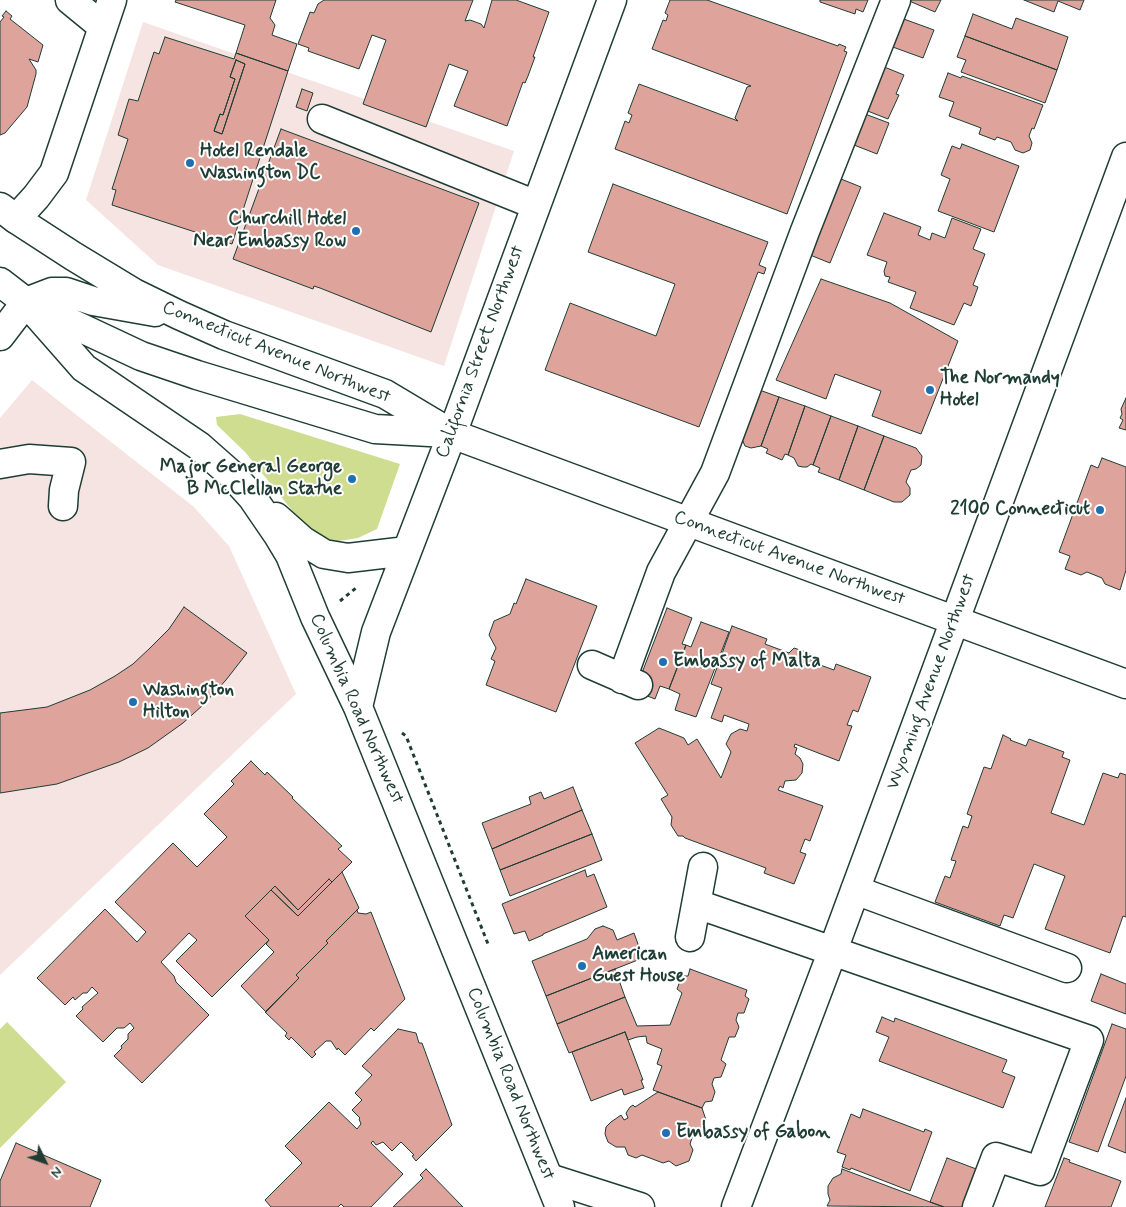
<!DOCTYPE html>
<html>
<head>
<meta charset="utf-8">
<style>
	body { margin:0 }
	#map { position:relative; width:1126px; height:1207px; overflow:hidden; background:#fff; font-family:Mynerve,sans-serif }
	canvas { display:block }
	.north { position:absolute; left:20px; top:1137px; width:50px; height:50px; -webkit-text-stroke:4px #fff; paint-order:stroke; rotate:132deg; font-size:14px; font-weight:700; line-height:20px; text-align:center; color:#1f3d34 }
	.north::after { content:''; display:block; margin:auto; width:18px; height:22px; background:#1f3d34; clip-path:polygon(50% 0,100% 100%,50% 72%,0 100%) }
</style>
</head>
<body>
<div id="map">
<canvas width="1126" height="1207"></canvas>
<div class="north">N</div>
</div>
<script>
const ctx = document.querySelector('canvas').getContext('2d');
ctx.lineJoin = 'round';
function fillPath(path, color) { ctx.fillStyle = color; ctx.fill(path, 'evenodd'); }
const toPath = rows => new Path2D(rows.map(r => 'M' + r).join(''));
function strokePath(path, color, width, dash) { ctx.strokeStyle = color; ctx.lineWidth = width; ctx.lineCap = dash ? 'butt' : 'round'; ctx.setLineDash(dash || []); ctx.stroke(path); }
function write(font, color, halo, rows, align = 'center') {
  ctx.font = font + ' Mynerve,sans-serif'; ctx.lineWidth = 4; ctx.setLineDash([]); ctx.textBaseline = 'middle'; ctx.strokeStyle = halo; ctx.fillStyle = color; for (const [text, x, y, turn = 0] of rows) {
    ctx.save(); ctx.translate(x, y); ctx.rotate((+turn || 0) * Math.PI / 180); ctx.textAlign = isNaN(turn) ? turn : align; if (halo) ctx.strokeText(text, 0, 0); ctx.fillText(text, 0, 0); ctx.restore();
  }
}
fillPath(toPath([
	[143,22,514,151,444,366,158,265,86,200],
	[32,380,194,507,229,546,296,694,0,975,0,418]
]), '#f5e4e1');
fillPath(toPath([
	[240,414,400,464,377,529,358,538,332,542,307,529,245,452,217,425,216,417],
	[7,1022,66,1082,0,1148,0,1029]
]), '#cedd90');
const building = toPath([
	[176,0,276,0,270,18,275,25,272,35,297,44,288,71,236,53,245,25,175,2,176,0],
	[324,0,473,0,465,21,470,20,481,24,484,28,492,0,516,0,549,12,533,57,535,57,528,76,525,83,523,82,507,126,454,106,468,71,449,64,426,127,363,104,386,40,372,35,359,69,308,51,309,48,298,44,310,12,314,13,318,4,324,0],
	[670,0,707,0,838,46,839,44,846,47,844,51,847,52,787,214,615,149,625,121,629,123,632,115,628,113,639,84,738,121,735,118,747,87,751,86,652,49,663,20,666,21,668,15,665,13,670,0],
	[820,0,868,0,863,12,856,9,855,14,820,2,820,0],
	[907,0,941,0,935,12,907,0],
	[1024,0,1084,0,1080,10,1058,1,1054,12,1024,0],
	[6,11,12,16,10,19,43,45,38,62,29,59,36,70,36,74,27,107,5,133,0,135,0,22,4,17,2,16,6,11],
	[973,14,1012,29,1016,18,1068,37,1057,70,965,36,973,14],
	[901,18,934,30,923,58,890,46,901,18],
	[965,36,1057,70,1045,103,961,72,966,60,957,57,965,36],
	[165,37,234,59,236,53,288,71,232,244,112,205,116,190,112,189,128,139,118,135,129,99,138,101,154,52,159,54,165,37],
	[236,60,245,64,222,134,214,131,220,114,223,115,235,79,230,77,236,60],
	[236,60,245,64,222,134,214,131,220,114,223,115,235,79,230,77,236,60],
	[877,64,904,75,896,94,899,95,888,119,860,108,877,64],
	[948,73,961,78,962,76,1043,105,1034,129,1032,128,1029,136,1032,143,1030,150,1023,153,1015,150,1011,142,997,137,995,140,979,134,981,128,949,116,954,102,939,97,948,73],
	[302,89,313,93,307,111,296,107,302,89],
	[865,114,889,123,877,154,854,145,865,114],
	[281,129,479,203,431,332,320,288,314,286,313,289,233,259,281,129],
	[962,144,1019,166,994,232,938,211,950,179,941,175,952,146,960,149,962,144],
	[831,175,861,187,830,263,800,251,831,175],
	[613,184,768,242,759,265,766,268,764,274,758,272,699,427,545,370,570,303,656,336,675,284,588,252,613,184],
	[884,213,921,227,918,235,930,240,932,233,945,238,952,218,981,229,973,249,985,254,973,285,978,287,971,306,964,303,954,325,910,308,916,292,888,282,890,277,885,276,884,271,887,262,867,255,884,213],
	[821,279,890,303,958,341,921,434,872,416,881,391,835,374,826,399,776,380,821,279],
	[751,387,779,397,761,446,751,448,745,446,741,437,751,387],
	[779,397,805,406,788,455,785,454,782,460,766,453,768,449,761,446,779,397],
	[1126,398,1126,430,1119,428,1123,420,1120,418,1122,414,1121,409,1126,398],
	[805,406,831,416,813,465,811,464,807,467,803,467,798,466,794,458,788,455,805,406],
	[831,416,858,426,839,480,818,472,820,468,813,465,831,416],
	[858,426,884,436,864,490,839,480,858,426],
	[884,436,916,448,922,456,921,465,916,469,911,470,906,482,910,488,910,495,902,502,894,502,864,490,884,436],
	[1102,458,1126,467,1126,570,1120,590,1105,584,1102,578,1087,572,1081,575,1065,569,1070,556,1059,552,1091,465,1098,468,1102,458],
	[526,579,597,606,556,712,486,685,495,661,491,659,496,648,489,635,494,621,510,614,514,603,516,604,526,579],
	[184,607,247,653,226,680,203,705,183,723,148,748,119,762,57,784,0,793,0,713,47,707,90,690,115,676,133,664,150,648,169,629,184,607],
	[667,608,692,618,682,644,686,645,669,689,660,686,655,699,637,692,640,678,667,608],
	[701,622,729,632,696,717,675,710,680,694,669,689,686,645,691,647,701,622],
	[732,626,767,639,765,644,789,653,794,648,809,653,812,662,834,670,836,664,871,677,858,712,853,710,847,725,852,726,839,761,795,744,794,747,797,748,795,754,800,758,803,764,802,773,796,780,785,781,783,788,780,786,778,790,823,806,810,841,805,839,800,852,806,854,794,884,764,873,766,868,685,838,683,836,678,836,671,825,672,817,661,799,668,795,635,743,659,728,684,738,688,745,697,739,721,778,731,752,726,744,731,734,740,729,747,731,749,724,724,715,722,722,711,718,722,688,711,684,732,626],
	[1003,735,1011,739,1010,740,1026,746,1029,739,1064,752,1062,757,1070,760,1051,813,1084,825,1103,773,1118,778,1120,773,1126,775,1126,917,1123,916,1110,953,1045,929,1065,876,1034,864,1013,918,1004,915,1000,926,935,902,945,876,950,878,956,861,951,860,963,826,968,828,972,816,967,814,984,767,991,769,1003,735],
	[251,761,265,775,267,772,293,797,292,798,342,846,338,849,352,862,332,882,329,879,298,910,275,886,245,916,269,940,212,997,176,961,197,940,189,933,161,962,174,976,176,982,209,1015,142,1083,114,1056,122,1048,121,1046,128,1039,128,1034,134,1028,130,1023,124,1028,117,1028,103,1042,76,1016,83,1009,82,1007,98,993,92,987,87,993,83,993,75,1000,73,997,65,1005,37,978,105,909,137,942,146,932,115,902,173,843,197,867,227,837,204,814,234,784,231,781,251,761],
	[573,787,582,810,492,849,482,823,531,804,529,797,541,792,544,799,573,787],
	[582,810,592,834,500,870,492,849,582,810],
	[592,834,602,860,510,896,500,870,592,834],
	[585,870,587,877,594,874,607,907,543,934,543,935,529,941,525,931,514,934,502,904,585,870],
	[342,872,359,908,326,941,328,943,296,975,299,978,266,1012,241,986,274,952,266,944,269,940,245,916,271,890,298,916,342,872],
	[329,879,332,882,298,916,271,890,275,886,298,910,329,879],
	[357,910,358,913,366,914,371,912,405,999,374,1031,371,1028,345,1055,338,1048,337,1050,331,1041,326,1041,314,1052,316,1054,312,1058,291,1037,289,1040,285,1036,287,1033,265,1012,299,978,296,975,328,943,326,941,357,910],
	[603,926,613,930,617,940,634,933,643,958,546,996,532,961,587,939,595,929,603,926],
	[615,969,625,997,557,1024,546,996,615,969],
	[690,969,747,990,745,996,749,999,744,1013,738,1013,736,1020,739,1027,735,1037,729,1037,721,1060,726,1064,721,1077,714,1078,712,1084,715,1092,712,1101,705,1102,702,1108,653,1090,662,1066,657,1064,662,1049,647,1043,646,1036,637,1037,628,1040,625,1032,569,1053,557,1024,625,997,637,1026,670,1025,682,993,677,989,682,976,688,976,690,969],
	[1101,974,1126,984,1126,1014,1091,1001,1101,974],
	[882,1017,894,1022,895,1018,1007,1060,1002,1072,1015,1077,1003,1108,879,1061,889,1037,876,1032,882,1017],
	[1112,1024,1126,1029,1126,1076,1098,1152,1069,1142,1112,1024],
	[398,1029,416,1033,419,1043,422,1043,452,1125,416,1161,412,1156,414,1155,401,1142,392,1151,383,1142,376,1145,373,1141,371,1143,403,1174,371,1207,344,1207,341,1204,338,1207,271,1207,265,1200,302,1163,285,1146,329,1102,357,1129,361,1124,359,1119,360,1118,352,1110,362,1100,355,1093,372,1075,362,1066,398,1029],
	[625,1032,643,1080,641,1080,644,1088,624,1095,622,1089,591,1101,572,1052,625,1032],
	[658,1092,702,1108,706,1120,702,1133,693,1135,690,1144,693,1150,689,1161,676,1166,669,1161,663,1163,642,1155,636,1158,628,1155,625,1147,616,1147,608,1142,605,1134,606,1127,611,1122,621,1115,624,1120,628,1118,626,1113,630,1107,633,1105,635,1107,658,1092],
	[1126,1098,1126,1153,1108,1146,1126,1098],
	[863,1109,924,1132,925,1129,932,1132,910,1191,851,1168,850,1170,842,1167,846,1155,837,1152,851,1114,860,1118,863,1109],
	[16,1143,101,1180,90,1207,0,1207,0,1181,16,1143],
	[947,1158,979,1170,966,1207,944,1207,930,1202,947,1158],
	[1064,1158,1070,1160,1069,1162,1121,1181,1111,1207,1045,1207,1064,1158],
	[426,1169,463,1207,393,1207,423,1178,420,1175,426,1169],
	[842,1169,930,1202,944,1207,827,1206,830,1200,828,1194,828,1186,833,1178,841,1174,842,1169]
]);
fillPath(building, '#dea49c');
strokePath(building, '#1f3d34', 1);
const minor = toPath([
	[70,0,103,27],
	[322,119,536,205],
	[16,219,36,197,54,173,112,0],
	[0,336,26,302],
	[452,434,612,0],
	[0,464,29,459,71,462,64,490,63,506],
	[592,665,638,685],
	[622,679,661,572,715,473,805,231,896,0],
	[855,890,1067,968],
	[697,904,1089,1040,1040,1171,996,1157,977,1207],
	[690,937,703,867],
	[549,1178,640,1207],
	[736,1207,833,950,1126,157]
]);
const major = toPath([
	[0,207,16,219,73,256,134,293,179,315,224,335,385,394,452,434,1126,684],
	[0,282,26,302,141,356,197,375,375,429,448,433],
	[26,302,84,368,199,446,233,476,252,497,278,535,290,555,315,617,358,707,560,1207],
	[26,302,52,292,66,292,93,301,155,312],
	[276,517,303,541,324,554,348,558,407,551],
	[358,707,376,632,452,434]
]);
strokePath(minor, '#1f3d34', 31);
strokePath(major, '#1f3d34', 31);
strokePath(toPath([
	[340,601,356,588],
	[402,733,406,736,488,944]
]), '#1f3d34', 3, [4, 4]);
strokePath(minor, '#fff', 28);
strokePath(major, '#fff', 28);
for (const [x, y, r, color] of [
	[190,163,5,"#1f6fb2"],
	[356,231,5,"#1f6fb2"],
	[930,390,5,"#1f6fb2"],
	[352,479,5,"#1f6fb2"],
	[1100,510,5,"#1f6fb2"],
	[663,662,5,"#1f6fb2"],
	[133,702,5,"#1f6fb2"],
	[582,966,5,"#1f6fb2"],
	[666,1133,5,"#1f6fb2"]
]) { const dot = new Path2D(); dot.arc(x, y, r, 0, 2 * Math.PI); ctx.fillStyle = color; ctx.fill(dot); strokePath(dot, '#fff', 2); }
write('bold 19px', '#1f3d34', '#fff', [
	["Hotel Rendale",200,152],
	["Washington DC",200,174],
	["Churchill Hotel",346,220,"right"],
	["Near Embassy Row",346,242,"right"],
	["The Normandy",940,379],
	["Hotel",940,401],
	["Major General George",342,468,"right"],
	["B McClellan Statue",342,490,"right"],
	["2100 Connecticut",1090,510,"right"],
	["Embassy of Malta",673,662],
	["Washington",143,691],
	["Hilton",143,713],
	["American",592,955],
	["Guest House",592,977],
	["Embassy of Gabon",676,1133]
], 'left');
write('19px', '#1f3d34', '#fff', [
	["California Street Northwest",481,352,-70],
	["Connecticut Avenue Northwest",276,353,22],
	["Connecticut Avenue Northwest",789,559,20],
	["Wyoming Avenue Northwest",932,682,-70],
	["Columbia Road Northwest",356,709,66],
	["Columbia Road Northwest",510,1084,68]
]);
</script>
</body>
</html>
